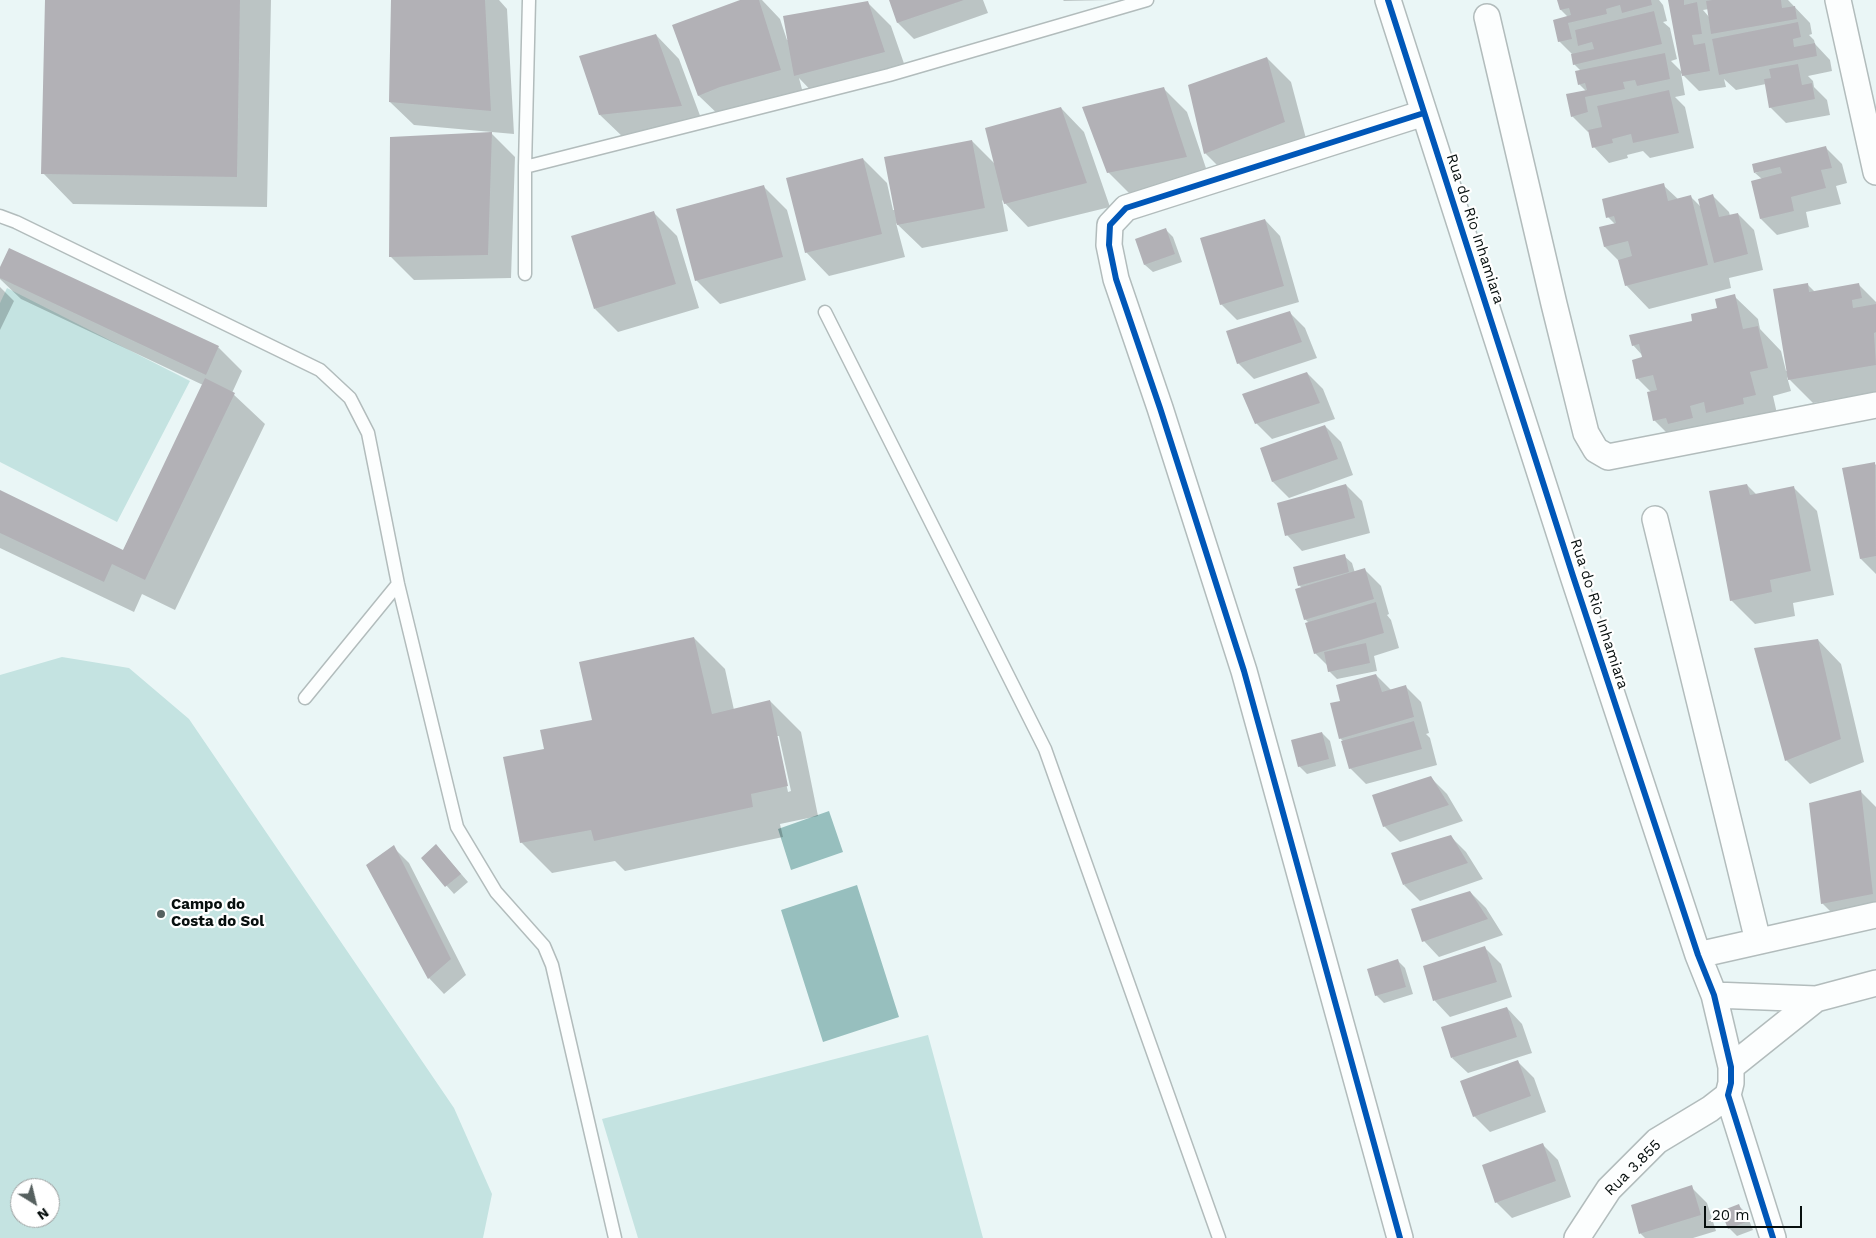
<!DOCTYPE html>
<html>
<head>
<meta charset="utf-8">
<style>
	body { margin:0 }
	#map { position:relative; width:1876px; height:1238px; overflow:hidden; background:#eaf6f6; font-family:"Work Sans",sans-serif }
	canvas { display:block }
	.north { position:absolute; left:10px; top:1178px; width:50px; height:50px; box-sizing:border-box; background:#fff; border:1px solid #9c9f9f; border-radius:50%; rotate:144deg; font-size:14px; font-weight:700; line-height:20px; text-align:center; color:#070f0e }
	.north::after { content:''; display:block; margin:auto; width:18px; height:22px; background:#56605f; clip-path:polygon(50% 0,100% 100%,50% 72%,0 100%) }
	.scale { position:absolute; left:1704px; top:1206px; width:98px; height:22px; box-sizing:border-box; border:2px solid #070f0e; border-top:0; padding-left:6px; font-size:15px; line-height:18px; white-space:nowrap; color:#070f0e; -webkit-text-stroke:4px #fff; paint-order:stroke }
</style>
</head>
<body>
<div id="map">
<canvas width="1876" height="1238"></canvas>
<div class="north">N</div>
<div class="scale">20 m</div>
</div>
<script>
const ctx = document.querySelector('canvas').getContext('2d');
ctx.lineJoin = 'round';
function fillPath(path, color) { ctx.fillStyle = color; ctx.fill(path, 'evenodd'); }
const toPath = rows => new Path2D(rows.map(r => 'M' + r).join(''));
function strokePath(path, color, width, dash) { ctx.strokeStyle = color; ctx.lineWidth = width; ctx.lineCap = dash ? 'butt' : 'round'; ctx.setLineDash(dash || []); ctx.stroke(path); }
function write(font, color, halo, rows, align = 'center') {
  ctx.font = font + ' "Work Sans",sans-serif'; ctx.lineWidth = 4.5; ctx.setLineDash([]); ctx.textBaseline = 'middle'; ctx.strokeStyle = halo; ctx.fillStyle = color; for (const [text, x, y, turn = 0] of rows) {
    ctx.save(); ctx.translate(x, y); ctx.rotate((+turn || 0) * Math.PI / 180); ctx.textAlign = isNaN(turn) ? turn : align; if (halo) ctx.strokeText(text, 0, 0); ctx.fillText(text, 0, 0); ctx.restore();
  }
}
fillPath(toPath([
	[7,288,190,381,117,522,0,462,0,303],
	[62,657,129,668,189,719,454,1108,492,1194,483,1238,0,1238,0,675],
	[20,1188,50,1188,50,1218,20,1218],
	[928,1035,983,1238,638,1238,602,1119]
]), '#c4e3e1');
fillPath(toPath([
	[829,811,843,852,791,870,778,829],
	[857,885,899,1017,823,1042,781,910]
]), '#97bfbe');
fillPath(toPath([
	[46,0,271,0,267,207,73,204,43,173],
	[392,0,499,0,507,9,514,134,414,125,390,102],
	[744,0,762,0,780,19,787,40,867,2,891,26,908,75,819,99,799,78,803,93,723,119,699,96,674,26],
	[890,0,983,0,988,13,914,39,898,23],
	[1063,0,1111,0,1064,1],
	[1559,0,1659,0,1663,5,1667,21,1663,22,1670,28,1677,59,1671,61,1683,73,1670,0,1788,0,1810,23,1812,34,1809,35,1814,40,1815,44,1830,60,1832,71,1808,76,1813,81,1814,87,1827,100,1830,115,1786,123,1770,107,1766,84,1736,90,1724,79,1726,87,1699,91,1681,73,1685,95,1675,97,1685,107,1694,148,1650,158,1643,151,1627,155,1628,158,1609,163,1594,147,1590,131,1588,132,1572,116,1586,91,1579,84,1581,71,1574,64,1572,54,1559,41,1568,17,1561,10],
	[1709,9,1710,18,1703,10],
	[656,35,679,59,705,129,624,138,600,115],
	[1267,58,1291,82,1308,146,1228,176,1205,153],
	[1164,89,1187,112,1210,180,1132,196,1108,172],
	[1061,108,1084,132,1110,207,1028,227,1002,200,1008,231,922,248,896,223,905,257,829,276,806,252,863,159,887,183,893,210,895,210,972,141,995,164],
	[490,132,515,157,511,278,414,280,390,256],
	[1826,148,1842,164,1847,183,1836,186,1841,204,1806,212,1809,227,1777,235,1761,219,1762,179,1755,173],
	[1663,185,1679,200,1691,197,1701,207,1713,196,1729,212,1730,216,1738,214,1754,230,1763,270,1729,278,1731,288,1649,309,1626,285,1620,262,1605,247,1600,228,1615,224,1608,217],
	[763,186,787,210,806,280,720,304,696,280],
	[653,212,677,236,699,308,618,332,595,309],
	[1265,220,1280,236,1299,302,1237,320,1221,304],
	[1165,229,1173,237,1182,262,1153,272,1145,265,1136,240],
	[9,250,219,348,242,371,232,393,265,424,175,610,142,594,134,612,0,548,0,491,123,551,203,385,21,299,0,279,0,270],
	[1807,284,1815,292,1859,285,1876,302,1876,392,1813,403,1787,377,1791,391,1773,396,1778,418,1678,444,1654,420,1651,392,1637,378,1643,358,1642,355,1633,345,1693,322,1718,309,1734,296,1758,319,1760,329,1781,351,1786,371,1788,371],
	[0,287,14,301,0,330],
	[1289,312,1305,328,1317,358,1254,379,1238,363],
	[1307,373,1323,389,1335,419,1272,439,1256,423],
	[1325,426,1341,442,1353,475,1289,498,1273,482,1262,449],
	[1874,463,1876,465,1876,574,1861,559],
	[1346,485,1362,501,1370,533,1302,551,1287,535],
	[1747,485,1757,495,1794,488,1817,511,1834,595,1793,603,1795,616,1755,624,1731,600],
	[1344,556,1352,563,1355,573,1365,570,1381,586,1389,614,1387,615,1391,620,1399,648,1374,656,1377,671,1337,679,1329,671,1328,666,1315,653,1309,623,1305,619,1302,588,1299,585],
	[694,638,725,669,734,710,770,701,801,732,818,816,780,824,783,837,625,871,615,861,552,873,521,842,545,750,593,721],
	[776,736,779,736,791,791,788,792],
	[1818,640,1841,664,1864,762,1810,784,1786,760],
	[1376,675,1391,690,1405,686,1421,702,1429,733,1426,734,1430,738,1437,765,1366,784,1350,768,1344,742,1340,738],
	[1322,733,1330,741,1336,766,1307,774,1299,766],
	[1431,778,1447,794,1463,821,1400,842,1384,826],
	[1860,791,1876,807,1876,921,1846,927,1822,903],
	[1450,836,1466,852,1483,879,1420,901,1404,885],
	[393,847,409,863,466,975,444,994,429,978],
	[444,854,468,882,454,894,422,858],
	[1470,892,1486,908,1503,935,1439,957,1424,941],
	[1485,948,1501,964,1512,997,1450,1017,1435,1001,1424,967],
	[1397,960,1405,968,1413,994,1384,1003,1376,995],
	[1507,1008,1522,1024,1532,1053,1468,1073,1452,1058],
	[1518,1062,1534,1078,1546,1112,1490,1132,1474,1116],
	[1542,1144,1558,1160,1571,1197,1512,1218,1496,1202],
	[1691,1187,1707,1203,1716,1231,1693,1238,1645,1238,1641,1234,1632,1206],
	[1739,1206,1746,1213,1753,1230,1737,1236,1729,1228]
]), '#0003');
fillPath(toPath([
	[45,0,240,0,237,177,41,174],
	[391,0,485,0,491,111,389,102],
	[740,0,759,0,781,70,720,87,698,96,672,25],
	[889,0,964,0,897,23],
	[1557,0,1651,0,1652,5,1622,13,1620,5,1606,9,1607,14,1568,23,1572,39,1558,42,1553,20,1571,15,1569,8,1560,10],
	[1668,0,1684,0,1684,5,1697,2,1702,34,1692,35,1694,45,1705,43,1710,71,1682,76],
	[1712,0,1781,0,1782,8,1795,6,1797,19,1711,34,1706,1],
	[868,1,885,52,794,76,783,16],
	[1654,11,1662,44,1573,65,1571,54,1594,49,1592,42,1578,46,1575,30],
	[1798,22,1801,37,1793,39,1794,47,1815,43,1817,56,1719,75,1712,39],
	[656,34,682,106,599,115,579,56],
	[1665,53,1670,79,1637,86,1635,80,1623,82,1625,89,1585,97,1588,112,1571,117,1566,94,1587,90,1585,83,1578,85,1575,71],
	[1267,57,1285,122,1204,154,1188,85],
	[1798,64,1802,85,1812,83,1815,99,1769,108,1764,79,1771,78,1769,69],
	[1164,87,1187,157,1107,173,1082,107],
	[1669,90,1679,133,1633,143,1631,134,1612,139,1613,143,1592,148,1588,130,1602,127,1597,106],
	[1061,107,1087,183,1004,204,985,128],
	[492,132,488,255,389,257,390,137],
	[972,140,985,208,897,225,884,157],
	[1826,146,1832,168,1821,170,1826,188,1791,197,1794,211,1760,219,1751,181,1782,173,1780,167,1754,173,1752,164],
	[863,158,882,234,805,253,786,178],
	[1664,183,1668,201,1691,195,1708,265,1625,286,1618,260,1632,256,1628,241,1604,247,1599,227,1616,223,1614,216,1606,218,1602,199],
	[764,185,783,257,695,281,676,209],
	[1713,194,1719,217,1738,213,1748,254,1714,263,1698,199],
	[654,211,676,284,594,309,571,236],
	[1265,219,1284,286,1220,305,1200,238],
	[1166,228,1175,254,1144,265,1135,239],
	[9,248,219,346,206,375,0,278,0,267],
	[1808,283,1809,292,1859,283,1862,298,1852,300,1853,308,1876,304,1876,332,1874,333,1876,365,1788,380,1773,289],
	[1735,294,1743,329,1758,326,1768,368,1750,372,1756,395,1743,398,1744,404,1706,413,1704,402,1690,406,1693,418,1668,424,1666,418,1653,421,1647,392,1657,390,1653,375,1636,379,1632,360,1642,357,1639,344,1632,346,1629,335,1692,321,1691,314,1717,308,1715,299],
	[1290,311,1302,342,1237,364,1226,331],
	[1307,372,1320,403,1255,424,1242,394],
	[205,378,235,393,145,580,112,564,104,582,0,533,0,490,123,550],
	[1325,425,1338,459,1272,482,1260,448],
	[1875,462,1876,556,1860,559,1842,468],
	[1346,484,1355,518,1285,536,1277,503],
	[1747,484,1750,495,1794,486,1811,571,1770,580,1772,592,1730,601,1709,491],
	[1345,554,1349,572,1298,586,1293,567],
	[1365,568,1374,599,1304,620,1295,589],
	[1376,602,1384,633,1314,654,1305,623],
	[694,637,712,714,770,700,788,786,751,794,753,807,594,841,591,830,520,843,503,757,544,749,540,730,592,720,579,662],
	[1818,639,1841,739,1785,761,1754,648],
	[1366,643,1370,663,1328,672,1324,652],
	[1376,674,1382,692,1406,685,1414,717,1339,739,1330,703,1340,701,1336,685],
	[1414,721,1422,749,1349,769,1341,741],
	[1322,732,1329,759,1298,767,1291,740],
	[1431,776,1449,805,1383,827,1372,795],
	[1861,790,1873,894,1821,904,1809,803],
	[1451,835,1468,863,1403,885,1391,853],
	[436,844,461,874,445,887,421,858],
	[394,845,451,959,428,979,366,865],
	[1470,891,1488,919,1422,942,1411,909],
	[1485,946,1497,982,1433,1001,1423,966],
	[1398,959,1406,987,1375,996,1367,969],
	[1507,1007,1517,1037,1451,1058,1441,1027],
	[1518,1060,1531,1096,1473,1117,1460,1081],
	[1543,1143,1556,1181,1495,1203,1482,1165],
	[1692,1185,1701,1215,1639,1234,1631,1205],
	[1739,1204,1746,1222,1728,1229,1721,1211]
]), '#b2b1b6');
const lane = toPath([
	[525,167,889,75,1147,0],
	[0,216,16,222,320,370,350,398,368,433,398,584,457,827,496,892,544,946,552,965,615,1238],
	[525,274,525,167,529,0],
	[825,312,1045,749,1219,1238],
	[305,698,398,584]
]);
const street = toPath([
	[1388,0,1573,576,1698,955,1714,995,1731,1067,1731,1083,1728,1095,1773,1238],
	[1838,0,1876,172],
	[1487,17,1554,304,1586,433,1596,450,1608,457,1876,405],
	[1655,519,1758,941],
	[1698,955,1876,915],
	[1714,995,1816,999,1876,983],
	[1731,1067,1816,999],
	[1400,1238,1244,671,1160,408,1116,279,1109,245,1110,225,1126,208,1424,113],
	[1577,1238,1609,1189,1657,1141,1710,1109,1728,1095]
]);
strokePath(lane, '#b2bcbc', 15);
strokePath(street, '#b2bcbc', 28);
strokePath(lane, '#fcfefe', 12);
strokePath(street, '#fcfefe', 25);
strokePath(toPath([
	[1388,0,1573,576,1698,955,1714,995,1731,1067,1731,1083,1728,1095,1773,1238],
	[1400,1238,1244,671,1160,408,1116,279,1109,245,1110,225,1126,208,1424,113]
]), '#0057b8', 6);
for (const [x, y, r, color] of [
	[161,914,5,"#56605f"]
]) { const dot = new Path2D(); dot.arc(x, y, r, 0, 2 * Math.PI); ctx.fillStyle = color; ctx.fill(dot); strokePath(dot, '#fff', 2); }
write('15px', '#070f0e', '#fff', [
	["Rua do Rio Inhamiara",1475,229,72],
	["Rua do Rio Inhamiara",1599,614,72],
	["Rua 3.855",1633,1168,-45]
]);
write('bold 15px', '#070f0e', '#fff', [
	["Campo do",171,905],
	["Costa do Sol",171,922]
], 'left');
</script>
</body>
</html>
